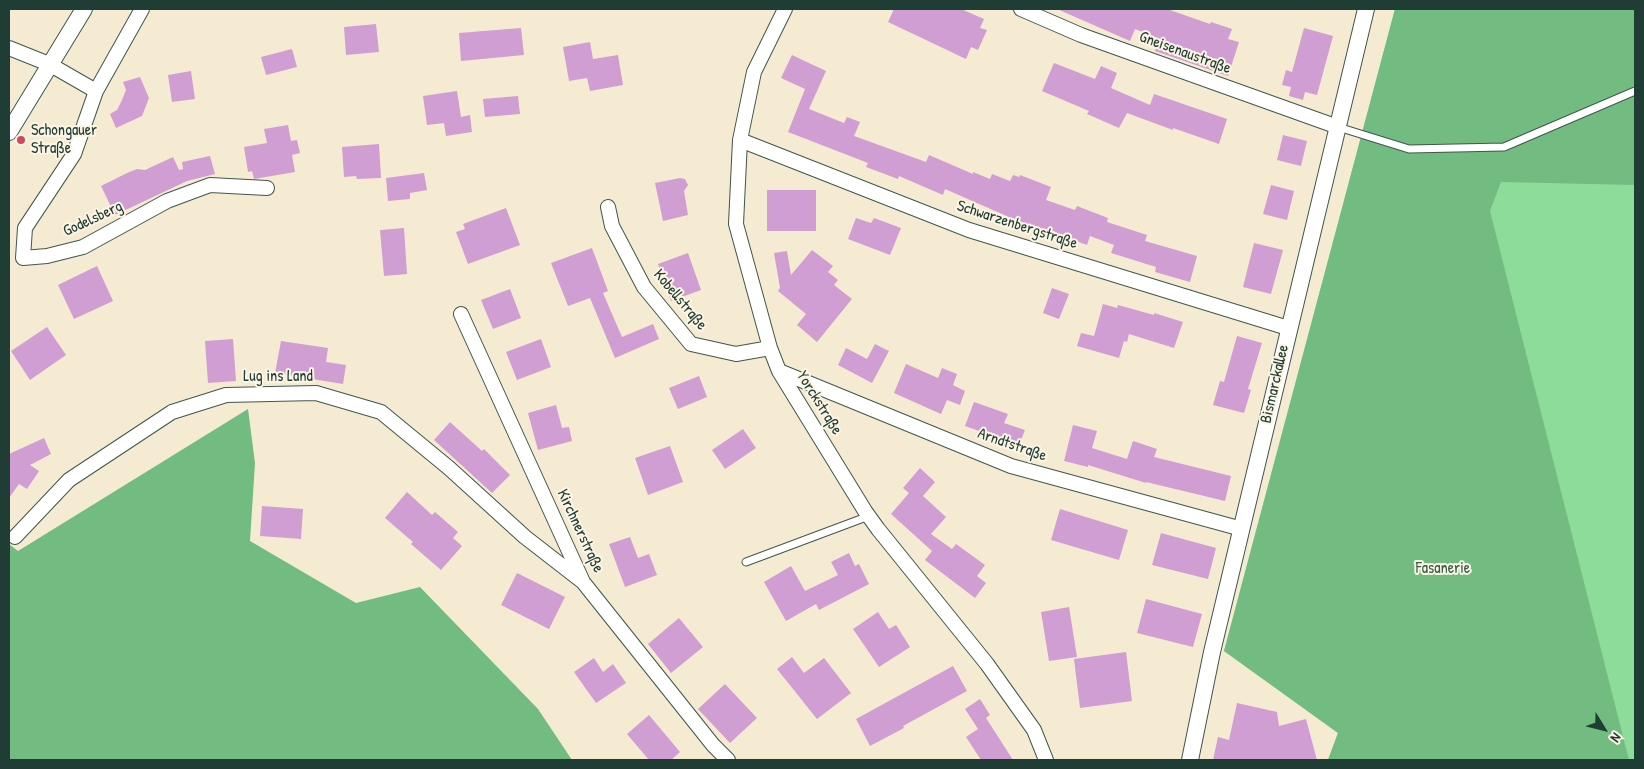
<!DOCTYPE html>
<html>
<head>
<meta charset="utf-8">
<style>
	body { margin:0 }
	#map { position:relative; width:1644px; height:769px; overflow:hidden; background:#f5ebd2; font-family:"Patrick Hand",sans-serif }
	canvas { display:block }
	.frame { position:absolute; inset:0; border:10px solid #1f3d34; pointer-events:none }
	.north { position:absolute; left:1579px; top:704px; width:50px; height:50px; -webkit-text-stroke:4px #fcf5e5; paint-order:stroke; rotate:126deg; font-size:14px; font-weight:700; line-height:20px; text-align:center; color:#1f3d34 }
	.north::after { content:''; display:block; margin:auto; width:18px; height:22px; background:#1f3d34; clip-path:polygon(50% 0,100% 100%,50% 72%,0 100%) }
</style>
</head>
<body>
<div id="map">
<canvas width="1644" height="769"></canvas>
<div class="frame"></div>
<div class="north">N</div>
</div>
<script>
const ctx = document.querySelector('canvas').getContext('2d');
ctx.lineJoin = 'round';
function fillPath(path, color) { ctx.fillStyle = color; ctx.fill(path, 'evenodd'); }
const toPath = rows => new Path2D(rows.map(r => 'M' + r).join(''));
function strokePath(path, color, width, dash) { ctx.strokeStyle = color; ctx.lineWidth = width; ctx.lineCap = dash ? 'butt' : 'round'; ctx.setLineDash(dash || []); ctx.stroke(path); }
function write(font, color, halo, rows, align = 'center') {
  ctx.font = font + ' "Patrick Hand",sans-serif'; ctx.lineWidth = 4; ctx.setLineDash([]); ctx.textBaseline = 'middle'; ctx.strokeStyle = halo; ctx.fillStyle = color; for (const [text, x, y, turn = 0] of rows) {
    ctx.save(); ctx.translate(x, y); ctx.rotate((+turn || 0) * Math.PI / 180); ctx.textAlign = isNaN(turn) ? turn : align; if (halo) ctx.strokeText(text, 0, 0); ctx.fillText(text, 0, 0); ctx.restore();
  }
}
fillPath(toPath([
	[1395,9,1635,9,1635,760,1328,760,1338,733,1224,651]
]), '#8edc99');
fillPath(toPath([
	[1395,9,1635,9,1635,185,1501,182,1490,211,1629,760,1328,760,1338,733,1224,651],
	[248,409,255,463,250,541,356,603,420,587,538,709,572,760,9,760,9,544,18,551]
]), '#72bc81');
fillPath(toPath([
	[894,9,961,9,984,19,980,28,987,30,978,50,971,47,966,59,888,22],
	[1057,9,1167,9,1210,24,1211,22,1232,29,1228,39,1239,42,1228,76,1155,51,1160,39,1135,29,1130,41],
	[376,24,379,52,346,55,344,27],
	[521,28,524,55,461,61,459,33],
	[1304,28,1333,36,1317,95,1305,92,1303,100,1289,96,1291,87,1282,85,1286,70,1292,72],
	[590,42,593,59,618,55,623,85,590,91,587,78,569,81,563,47],
	[292,49,297,67,266,75,261,57],
	[792,55,826,71,809,109,844,123,847,117,860,122,854,136,926,162,929,155,973,174,973,172,990,179,992,174,1010,181,1013,175,1019,177,1020,175,1051,187,1046,200,1075,210,1077,206,1108,218,1107,222,1147,235,1145,241,1197,256,1190,282,1155,272,1156,267,1111,253,1114,245,1090,236,1087,245,1035,226,1034,228,945,189,943,195,899,176,898,179,866,167,868,163,788,132,805,89,781,78],
	[1054,63,1095,79,1101,66,1117,73,1111,88,1150,105,1154,94,1227,119,1219,144,1173,128,1173,130,1127,113,1119,128,1087,114,1089,111,1042,91],
	[191,71,195,99,172,102,168,75],
	[140,77,149,98,142,116,116,128,110,114,117,110,122,100,126,90,123,82],
	[457,91,461,117,470,115,472,132,446,136,444,123,427,125,423,96],
	[518,96,520,114,485,117,483,99],
	[288,125,291,141,297,140,300,153,292,155,295,172,254,179,252,171,248,172,244,147,267,143,264,129],
	[1283,135,1307,141,1301,166,1277,160],
	[379,144,381,178,357,179,356,176,344,177,342,147],
	[210,156,215,174,187,181,115,215,101,186,127,173,137,169,145,170,173,157,179,170,183,169,182,162],
	[424,173,427,190,410,193,410,199,388,201,386,178],
	[680,178,685,179,688,185,684,191,688,215,663,221,655,183],
	[1271,185,1294,191,1287,220,1263,214],
	[767,190,816,190,816,231,767,231],
	[506,208,520,245,468,264,456,232,465,229,463,224],
	[856,218,871,223,874,218,901,228,890,255,848,239],
	[404,228,407,274,384,276,380,230],
	[1254,243,1283,250,1271,294,1243,287],
	[592,248,608,291,603,293,622,337,653,324,659,339,615,358,590,298,568,306,551,263],
	[812,250,833,266,828,272,838,280,834,285,852,299,817,342,797,325,806,314,778,291,780,288,774,253,787,251,791,275],
	[688,253,701,290,671,301,658,264],
	[97,266,113,301,74,319,58,285],
	[1052,288,1069,294,1059,319,1043,313],
	[510,289,521,318,493,329,481,300],
	[1103,304,1117,308,1118,305,1154,315,1154,313,1183,322,1174,348,1129,334,1127,342,1124,341,1119,358,1077,346,1081,333,1094,336],
	[47,327,66,355,30,380,11,351],
	[1237,336,1262,343,1248,389,1251,390,1244,413,1213,405,1220,381,1224,382],
	[233,339,236,381,208,383,205,341],
	[541,339,551,367,517,380,506,352],
	[281,341,328,348,326,362,346,365,343,384,275,373],
	[875,344,889,351,872,383,838,365,846,348,867,359],
	[906,364,938,378,942,368,957,374,953,385,965,391,960,405,947,400,941,414,894,393],
	[699,376,707,397,678,409,669,388],
	[974,402,1008,414,1004,423,1025,430,1019,445,965,426],
	[556,405,562,428,569,427,572,441,538,450,528,413],
	[450,422,482,451,484,449,510,475,492,493,434,440],
	[1073,425,1097,431,1092,448,1127,459,1133,441,1157,449,1154,457,1231,476,1225,501,1146,482,1146,483,1088,465,1088,467,1064,461],
	[743,429,756,448,725,469,712,450],
	[44,438,51,454,30,465,39,471,27,489,19,484,9,498,9,454],
	[670,446,683,482,648,495,635,458],
	[920,468,935,482,923,496,946,517,931,534,952,549,956,544,985,565,977,576,986,583,975,598,925,560,932,551,891,514,909,493,903,488],
	[407,492,432,515,435,512,458,532,453,538,462,546,441,570,411,544,413,542,385,518],
	[262,506,303,509,301,539,260,536],
	[1060,509,1128,530,1119,560,1051,540],
	[1161,533,1216,548,1208,579,1152,565],
	[630,537,638,558,649,554,657,575,625,587,609,544],
	[849,553,855,566,859,564,869,584,819,610,816,604,786,621,764,582,791,566,805,591,838,575,831,562],
	[517,573,565,597,549,629,501,605],
	[1146,599,1202,614,1193,647,1137,633],
	[1069,607,1077,657,1049,661,1041,612],
	[878,612,889,629,896,625,910,647,879,667,853,629],
	[679,618,703,647,671,673,648,644],
	[1126,652,1132,701,1080,708,1074,659],
	[792,657,804,673,824,658,851,693,817,719,777,669],
	[594,658,603,672,613,664,626,683,596,703,574,672],
	[953,666,967,691,903,726,904,728,870,746,856,719],
	[725,684,757,718,730,743,698,709],
	[980,699,990,715,986,718,1013,760,981,760,966,737,978,729,965,709],
	[1237,703,1277,712,1279,726,1306,719,1317,760,1213,760,1218,737,1229,740],
	[649,715,680,752,671,760,649,760,627,734]
]), '#d09ed2');
const service = toPath([
	[1338,127,1409,149,1504,147,1635,91],
	[746,562,869,516]
]);
const minor = toPath([
	[142,9,96,91,74,154,25,228,23,258,47,256,83,247,167,201,210,185,267,188],
	[785,9,754,72,740,140,736,224,770,348,779,371,865,511,878,529,987,664,1034,730,1046,760],
	[1021,9,1081,35,1338,127],
	[9,48,49,64,96,91],
	[740,140,969,230,1288,328],
	[608,207,612,226,644,287,691,344,736,354,770,348],
	[461,314,583,582,713,745,728,760],
	[779,371,1011,466,1242,529],
	[15,537,69,480,172,412,226,395,316,393,381,412,449,468,525,537,583,582]
]);
const tertiary = toPath([
	[9,132,84,9],
	[1190,760,1212,652,1366,9]
]);
strokePath(service, '#3f574c', 9);
strokePath(minor, '#3f574c', 16);
strokePath(tertiary, '#3f574c', 18);
strokePath(service, '#fff', 7);
strokePath(minor, '#fff', 14);
strokePath(tertiary, '#fff', 16);
for (const [x, y, r, color] of [
	[21,140,5,"#d1495b"]
]) { const dot = new Path2D(); dot.arc(x, y, r, 0, 2 * Math.PI); ctx.fillStyle = color; ctx.fill(dot); strokePath(dot, '#fcf5e5', 2); }
write('16px', '#1f3d34', '#fcf5e5', [
	["Gneisenaustraße",1185,53,20],
	["Godelsberg",93,219,-25],
	["Schwarzenbergstraße",1017,225,18],
	["Kobellstraße",680,300,50],
	["Lug ins Land",278,377],
	["Bismarckallee",1275,384,-77],
	["Yorckstraße",819,403,58],
	["Arndtstraße",1012,445,19],
	["Kirchnerstraße",580,531,65]
]);
write('16px', '#1f3d34', '#fcf5e5', [
	["Schongauer",31,131],
	["Straße",31,149]
], 'left');
write('16px', '#355d48', '#fcf5e5', [
	["Fasanerie",1443,569]
]);
</script>
</body>
</html>
